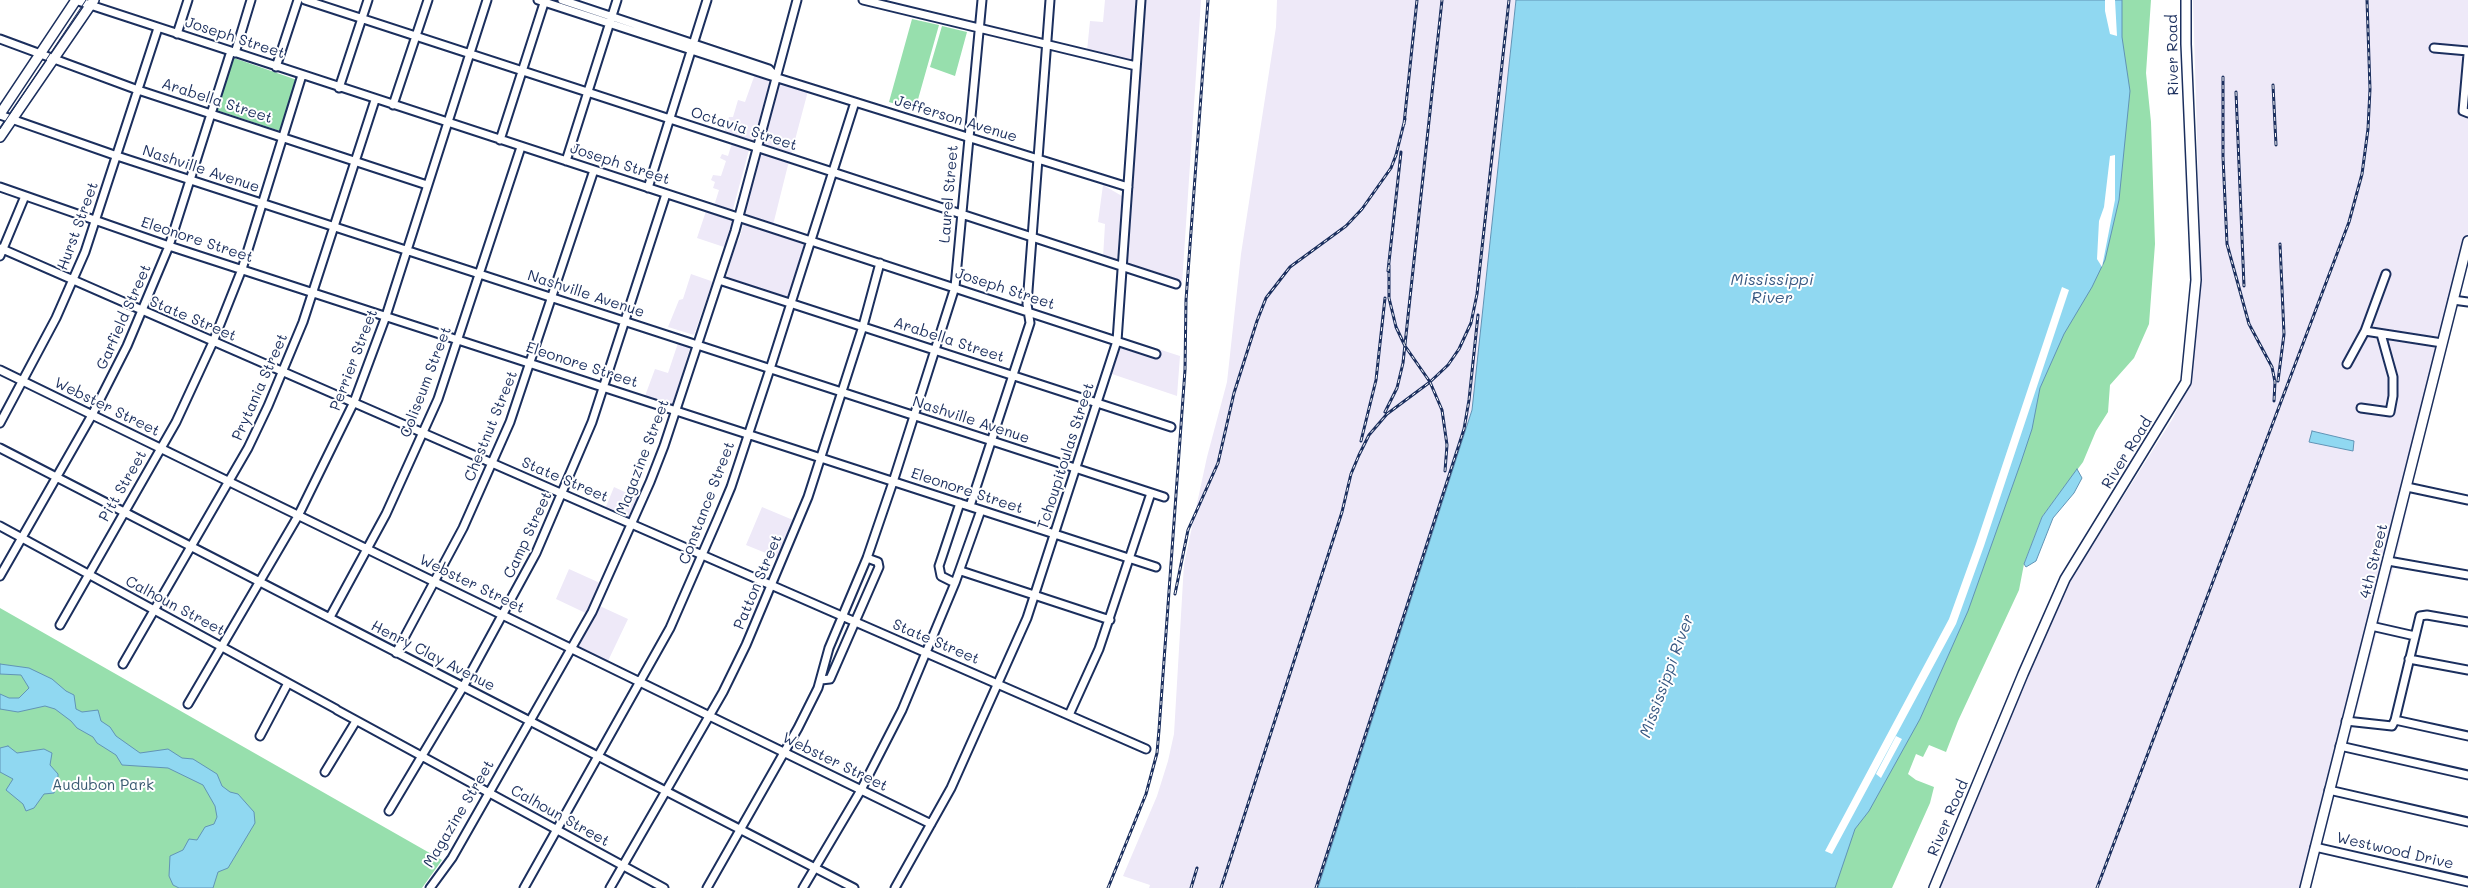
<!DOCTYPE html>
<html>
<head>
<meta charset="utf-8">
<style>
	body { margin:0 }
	canvas { display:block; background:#fff }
</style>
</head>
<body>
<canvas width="2468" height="888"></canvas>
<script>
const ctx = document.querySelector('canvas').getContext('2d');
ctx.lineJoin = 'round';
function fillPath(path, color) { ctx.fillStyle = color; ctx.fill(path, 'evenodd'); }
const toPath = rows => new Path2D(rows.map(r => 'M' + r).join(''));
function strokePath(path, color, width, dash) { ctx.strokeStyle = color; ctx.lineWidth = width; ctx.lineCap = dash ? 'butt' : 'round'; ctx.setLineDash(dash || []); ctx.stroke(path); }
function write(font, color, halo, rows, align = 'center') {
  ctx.font = font + ' Mali,sans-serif'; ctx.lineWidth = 4; ctx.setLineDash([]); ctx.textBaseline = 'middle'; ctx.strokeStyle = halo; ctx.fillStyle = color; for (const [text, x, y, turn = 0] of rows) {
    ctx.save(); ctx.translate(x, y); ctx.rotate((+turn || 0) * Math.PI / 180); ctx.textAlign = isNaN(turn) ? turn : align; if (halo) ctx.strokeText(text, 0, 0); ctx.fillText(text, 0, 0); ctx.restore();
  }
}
fillPath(toPath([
	[1105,0,1136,0,1131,62,1087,51,1090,21,1103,22],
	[1145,0,1201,0,1182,284,1126,266],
	[1277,0,1516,0,1472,410,1318,888,1149,888,1150,885,1123,876,1157,796,1168,761,1174,734,1184,564,1207,457,1227,382,1241,254,1276,27],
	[2193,0,2468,0,2468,265,2423,440,2396,557,2311,888,1940,888,1972,803,2065,589,2173,418,2186,390,2192,370,2201,273],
	[755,74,770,80,754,139,750,142,724,133,729,117,733,117,738,100,745,102],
	[778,84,808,91,791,155,761,143],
	[732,143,749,150,733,209,730,212,714,206,719,190,713,188,715,182,711,180,713,175,721,176,726,161,720,158,722,154,728,156],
	[761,152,789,161,773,225,743,216,759,153],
	[1103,185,1122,196,1117,262,1103,258,1105,224,1098,222],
	[706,211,732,221,724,247,697,238],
	[744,222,806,244,790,294,786,299,726,278,735,244,739,240],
	[691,274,711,281,712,283,694,335,668,327,679,300,683,299],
	[1121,337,1180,356,1177,396,1112,374,1121,345],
	[678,343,690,348,672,406,645,396,655,369,668,373],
	[614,487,640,499,629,520,605,509],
	[762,507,793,520,778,558,746,545],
	[569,569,600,583,591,602,628,619,607,663,578,648,594,617,556,599]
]), '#eee9f8');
fillPath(toPath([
	[2115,0,2151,0,2146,73,2151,122,2155,244,2149,324,2134,358,2110,385,2108,412,2096,431,2083,462,2042,517,2024,564,2019,590,1958,721,1946,752,1929,745,1923,757,1916,754,1908,774,1916,780,1934,787,1930,803,1892,888,1829,888],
	[912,19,939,25,915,110,889,102],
	[942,26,967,32,955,76,930,67],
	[234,58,297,80,280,131,216,110],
	[0,608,442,860,422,888,0,888]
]), '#97dfad');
const water = toPath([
	[1516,0,2122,0,2122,37,2130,91,2119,200,2105,260,2092,287,2064,334,2040,388,2032,429,2021,462,1968,611,1920,719,1869,811,1855,829,1835,888,1318,888,1472,410,1516,0],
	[2312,431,2354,441,2353,451,2309,442,2312,431],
	[2077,469,2082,478,2074,493,2053,518,2036,561,2026,567,2024,564,2042,517,2077,469],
	[0,664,29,668,52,679,66,691,74,695,76,709,82,712,98,710,101,721,110,727,116,736,140,753,168,749,182,758,193,759,217,774,222,786,230,792,238,794,254,812,255,823,228,868,218,872,213,888,179,888,173,885,169,876,170,856,183,850,189,839,197,840,205,827,214,824,217,817,215,806,203,785,168,768,122,765,116,755,97,743,93,737,77,728,71,721,55,709,45,706,18,712,0,709,0,694,9,698,19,698,29,688,21,675,0,674,0,664],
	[8,746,17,753,44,749,52,753,50,765,58,774,58,783,54,793,44,794,34,808,26,811,23,804,6,790,13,779,0,772,0,748,8,746]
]);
fillPath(water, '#90d8f1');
strokePath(water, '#6194b6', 1);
fillPath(toPath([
	[2105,0,2115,0,2117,36,2110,34,2105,11],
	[2115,155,2115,200,2102,267,2097,259,2099,221,2104,207,2110,156],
	[2062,287,2069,290,1984,546,1956,624,1832,854,1825,851,1949,619,1976,544],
	[1896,736,1902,739,1881,778,1876,774,1878,770]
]), '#fff');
const minor = toPath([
	[75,0,1156,354],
	[305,0,1176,284],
	[538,0,768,75,1128,187],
	[562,0,769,69,775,76],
	[863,0,1136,66],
	[177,34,188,0],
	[0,39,138,90,427,185],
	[2434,48,2468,51],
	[235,53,251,0],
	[2468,54,2463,111,2468,113],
	[276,67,298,0],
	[339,88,368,0],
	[393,105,428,0],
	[0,115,117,156,1164,497],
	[500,140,545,0],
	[566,161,617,0],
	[0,187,169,246,1156,567],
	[648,188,707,0],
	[0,248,1146,749],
	[0,256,25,196],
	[719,280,1171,427],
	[2453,300,2468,302],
	[2365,331,2442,343],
	[2347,364,2365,331,2386,274],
	[0,370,931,824],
	[2361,408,2390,412,2393,396,2393,377,2381,334],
	[0,423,56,318,85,252,158,28],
	[0,448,854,888],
	[2407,487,2468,500],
	[970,506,1030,323,1027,304,1050,0],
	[0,526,336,709],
	[2388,561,2468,575],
	[961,571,1110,620],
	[0,576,92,415,127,346,169,246,231,51],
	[955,583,981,510],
	[330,617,386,514,438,399,521,147],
	[60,625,176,422,213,342,242,269,302,75],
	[2371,626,2415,636],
	[396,653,463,528,510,422,594,170],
	[2409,659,2468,670],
	[123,664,248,448,268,406,303,322,375,100],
	[821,680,830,679,879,567,878,562,867,558],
	[188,704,298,516,354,402,386,316,487,0],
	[337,710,664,888],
	[1069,715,1099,649,1151,493],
	[2395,720,2468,736],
	[2346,721,2392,726,2395,720,2420,616,2427,615,2468,622],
	[260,736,288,683],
	[2340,746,2468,775],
	[325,772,356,721],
	[2329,790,2468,822],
	[389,811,463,687,536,553,592,422,666,194],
	[2315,847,2468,882],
	[430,888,452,858,592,612,650,482,664,446,735,231,797,0],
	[524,888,670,628,718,518,731,487,770,369,855,102],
	[610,888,723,692,746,645,808,497,863,326,880,263],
	[707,888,798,728,818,688,829,648,867,558,893,482,955,287,982,0],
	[803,888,861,790,902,710,955,583,941,576,939,566,960,503],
	[895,888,951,788,1027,618,1117,341,1141,0]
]);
const major = toPath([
	[0,114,76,0],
	[0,137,94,0],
	[1934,888,2023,674,2065,579,2186,382,2196,280,2186,44,2186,0],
	[2305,888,2468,241]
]);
strokePath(minor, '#1b2f5e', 11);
strokePath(major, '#1b2f5e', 12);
strokePath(minor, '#fff', 7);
strokePath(major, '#fff', 9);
strokePath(toPath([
	[0,129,86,0]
]), '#1b2f5e', 1);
const rail = toPath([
	[2223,77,2223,157,2227,244,2249,324,2272,367,2275,382,2274,401],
	[2273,85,2276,145],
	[2236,92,2244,286],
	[1404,124,1417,0],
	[1389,265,1389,298,1396,327,1405,346,1430,382,1442,410,1447,445,1445,471],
	[1388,271,1401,152],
	[2278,381,2284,334,2280,244],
	[1385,412,1397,388,1403,363,1442,0],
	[1361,441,1376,380,1385,298],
	[1175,594,1188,530,1218,463,1234,393,1257,321,1266,298,1290,267,1346,226,1362,209,1391,168,1396,155,1405,119],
	[1108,888,1146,794,1157,753,1159,730,1185,370,1186,300,1208,0],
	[1191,888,1197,868],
	[1221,888,1342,512,1351,474,1359,455,1369,435,1387,414,1430,382,1448,365,1459,349,1471,323,1477,294,1509,0],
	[1316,888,1464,429,1469,400,1478,315],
	[2097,888,2349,222,2362,174,2368,129,2370,89,2367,0]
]);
strokePath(rail, '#1b2f5e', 3);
strokePath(rail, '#fff', 1, [4]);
write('15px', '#1b2f5e', '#fff', [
	["Joseph Street",235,38,18],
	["River Road",2173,55,-91],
	["Arabella Street",217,101,18],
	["Jefferson Avenue",956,119,17],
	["Octavia Street",744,129,18],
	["Joseph Street",620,164,18],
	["Nashville Avenue",201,169,18],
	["Laurel Street",949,194,-85],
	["Hurst Street",78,226,-70],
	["Eleonore Street",197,240,18],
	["Joseph Street",1005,289,18],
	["Nashville Avenue",586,294,18],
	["Garfield Street",124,317,-66],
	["State Street",193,319,23],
	["Arabella Street",949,340,18],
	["Perrier Street",354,360,-69],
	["Eleonore Street",582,365,18],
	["Coliseum Street",426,382,-69],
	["Prytania Street",260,387,-66],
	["Webster Street",107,407,26],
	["Nashville Avenue",971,420,18],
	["Chestnut Street",491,426,-68],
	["River Road",2127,453,-58],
	["Tchoupitoulas Street",1066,456,-72],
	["Magazine Street",643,457,-69],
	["State Street",565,480,23],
	["Pitt Street",123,486,-60],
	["Eleonore Street",967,491,18],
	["Constance Street",707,503,-69],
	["Camp Street",528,535,-65],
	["4th Street",2374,561,-76],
	["Patton Street",758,582,-67],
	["Webster Street",472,584,26],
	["Calhoun Street",175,606,28],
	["State Street",936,642,23],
	["Henry Clay Avenue",433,656,27],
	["Webster Street",835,762,26],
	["Magazine Street",459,814,-59],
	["Calhoun Street",560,816,29],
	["River Road",1948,818,-67],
	["Westwood Drive",2395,851,13]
]);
write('15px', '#3a5b72', '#fff', [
	["Audubon Park",103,785]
]);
write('italic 16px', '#385983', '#fff', [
	["Mississippi",1772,280],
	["River",1772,298],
	["Mississippi River",1667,676,-70]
]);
</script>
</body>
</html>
